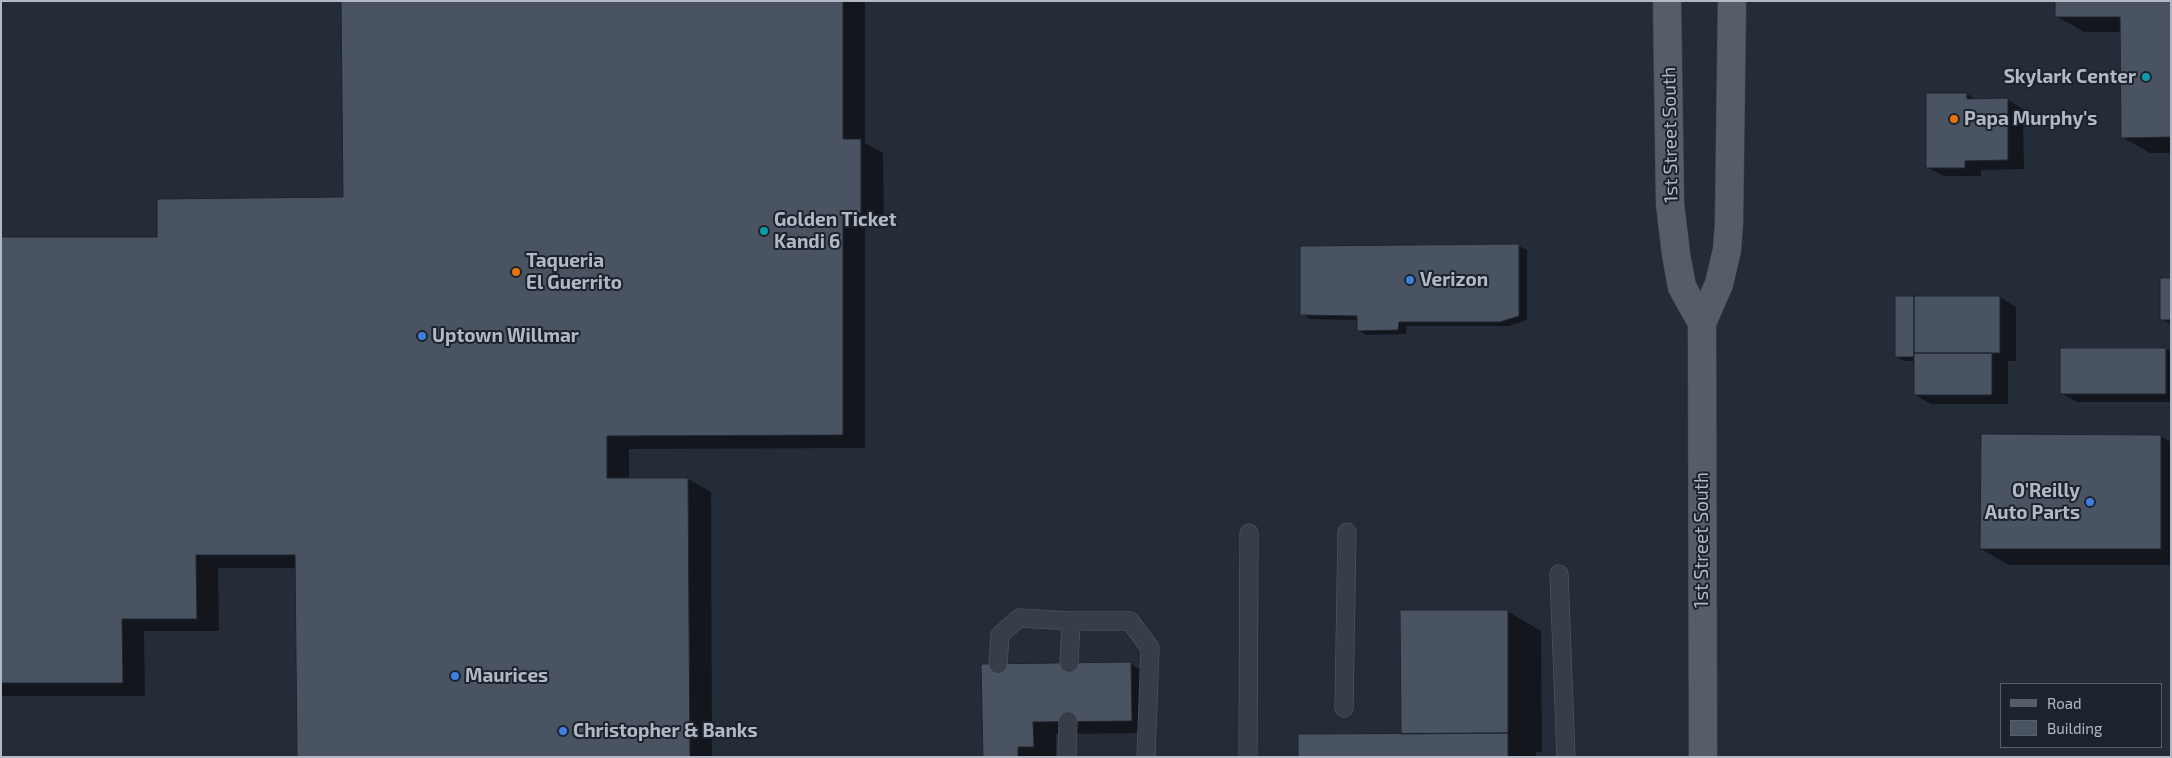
<!DOCTYPE html>
<html>
<head>
<meta charset="utf-8">
<style>
	body { margin:0 }
	#map { position:relative; width:2172px; height:758px; overflow:hidden; background:#242c38; font-family:"Exo 2",sans-serif }
	canvas { display:block }
	.frame { position:absolute; inset:0; border:2px solid #b2b9c5; pointer-events:none }
	.legend { position:absolute; left:2000px; top:683px; width:162px; height:65px; box-sizing:border-box; background:#1c232d; border:1px solid #585f6a; margin:0; padding:6px 9px; list-style:none; font-size:15px; color:#b2b9c5 }
	.legend li { display:flex; align-items:center; gap:10px; height:25px }
	.legend b { width:25px; border:1px solid #585f6a }
</style>
</head>
<body>
<div id="map">
<canvas width="2172" height="758"></canvas>
<div class="frame"></div>
<ul class="legend">
<li><b style="height:6px;background:#555d69"></b>Road</li>
<li><b style="height:14px;background:#4a5362"></b>Building</li>
</ul>
</div>
<script>
const ctx = document.querySelector('canvas').getContext('2d');
ctx.lineJoin = 'round';
function fillPath(path, color) { ctx.fillStyle = color; ctx.fill(path, 'evenodd'); }
const toPath = rows => new Path2D(rows.map(r => 'M' + r).join(''));
function strokePath(path, color, width, dash) { ctx.strokeStyle = color; ctx.lineWidth = width; ctx.lineCap = dash ? 'butt' : 'round'; ctx.setLineDash(dash || []); ctx.stroke(path); }
function write(font, color, halo, rows, align = 'center') {
  ctx.font = font + ' "Exo 2",sans-serif'; ctx.lineWidth = 4; ctx.setLineDash([]); ctx.textBaseline = 'middle'; ctx.strokeStyle = halo; ctx.fillStyle = color; for (const [text, x, y, turn = 0] of rows) {
    ctx.save(); ctx.translate(x, y); ctx.rotate((+turn || 0) * Math.PI / 180); ctx.textAlign = isNaN(turn) ? turn : align; if (halo) ctx.strokeText(text, 0, 0); ctx.fillText(text, 0, 0); ctx.restore();
  }
}
fillPath(toPath([
	[342,1,865,1,865,143,883,153,884,226,865,226,865,448,629,449,629,479,688,479,711,492,712,757,298,757,297,568,218,568,219,631,144,631,145,696,1,696,1,238,158,238,344,198],
	[2171,1,2171,153,2150,153,2122,137,2122,32,2084,32,2056,16],
	[1967,94,1977,100,2007,99,2023,109,2024,169,1981,170,1981,176,1944,176,1927,167],
	[1519,246,1527,250,1527,320,1509,326,1407,326,1406,334,1366,335,1358,330,1358,320,1310,319,1302,314],
	[2171,279,2171,324,2170,324,2162,319],
	[1896,297,2000,297,2016,307,2016,361,2008,361,2008,404,1931,404,1915,395,1915,361,1904,361,1896,357],
	[2166,349,2171,352,2171,402,2077,402,2061,393],
	[2161,436,2171,442,2171,565,2009,565,1981,549],
	[1507,611,1541,631,1542,752,1536,752,1536,757,1300,757,1404,735],
	[1131,664,1153,677,1154,733,1056,734,1056,757,984,757,983,665]
]), '#0007');
const building = toPath([
	[341,1,843,1,843,139,861,139,861,213,843,213,843,435,607,436,607,478,688,478,690,757,297,757,295,555,196,555,197,619,122,619,123,683,1,683,1,237,157,237,157,199,343,197,341,1],
	[2055,1,2171,1,2171,137,2121,138,2120,17,2055,17,2055,1],
	[1926,93,1967,93,1967,99,2008,98,2008,160,1965,161,1965,168,1926,168,1926,93],
	[1519,244,1519,316,1500,322,1399,322,1398,330,1357,331,1357,316,1300,315,1300,246,1519,244],
	[2160,278,2171,278,2171,320,2160,320,2160,278],
	[1895,296,1914,296,1914,357,1895,357,1895,296],
	[1914,296,2000,296,2000,353,1914,353,1914,296],
	[2060,348,2166,348,2166,394,2060,394,2060,348],
	[1914,353,1992,353,1992,395,1914,395,1914,353],
	[1981,434,2161,435,2161,549,1980,549,1981,434],
	[1400,610,1508,610,1508,733,1401,734,1400,610],
	[1131,662,1132,721,1033,722,1034,747,1018,747,1018,757,983,757,981,664,1131,662],
	[1508,733,1508,757,1298,757,1298,734,1508,733]
]);
fillPath(building, '#4a5362');
strokePath(building, '#1e252f', 1);
const lane = toPath([
	[1559,574,1566,757],
	[1069,663,1071,621],
	[998,664,1000,635,1019,618,1071,621,1130,621,1150,648,1146,757],
	[1344,708,1347,532],
	[1067,757,1068,721],
	[1248,757,1249,533]
]);
const primary = toPath([
	[1667,1,1670,204,1676,254,1682,287,1702,323],
	[1703,757,1702,323,1719,284,1727,250,1729,223,1732,1]
]);
strokePath(lane, '#555c66', 19);
strokePath(primary, '#404752', 29);
strokePath(lane, '#373e49', 18);
strokePath(primary, '#555d69', 28);
for (const [x, y, r, color] of [
	[2146,77,5,"#0f9aa8"],
	[1954,119,5,"#e8710a"],
	[764,231,5,"#0f9aa8"],
	[516,272,5,"#e8710a"],
	[1410,280,5,"#3f7fe0"],
	[422,336,5,"#3f7fe0"],
	[2090,502,5,"#3f7fe0"],
	[455,676,5,"#3f7fe0"],
	[563,731,5,"#3f7fe0"]
]) { const dot = new Path2D(); dot.arc(x, y, r, 0, 2 * Math.PI); ctx.fillStyle = color; ctx.fill(dot); strokePath(dot, '#1c232d', 2); }
write('bold 19px', '#b2b9c5', '#1c232d', [
	["Skylark Center",2136,77,"right"],
	["Papa Murphy's",1964,119],
	["Golden Ticket",774,220],
	["Kandi 6",774,242],
	["Taqueria",526,261],
	["El Guerrito",526,283],
	["Verizon",1420,280],
	["Uptown Willmar",432,336],
	["O'Reilly",2080,491,"right"],
	["Auto Parts",2080,513,"right"],
	["Maurices",465,676],
	["Christopher & Banks",573,731]
], 'left');
write('19px', '#b2b9c5', '#1c232d', [
	["1st Street South",1670,135,-91],
	["1st Street South",1702,540,-90]
]);
</script>
</body>
</html>
